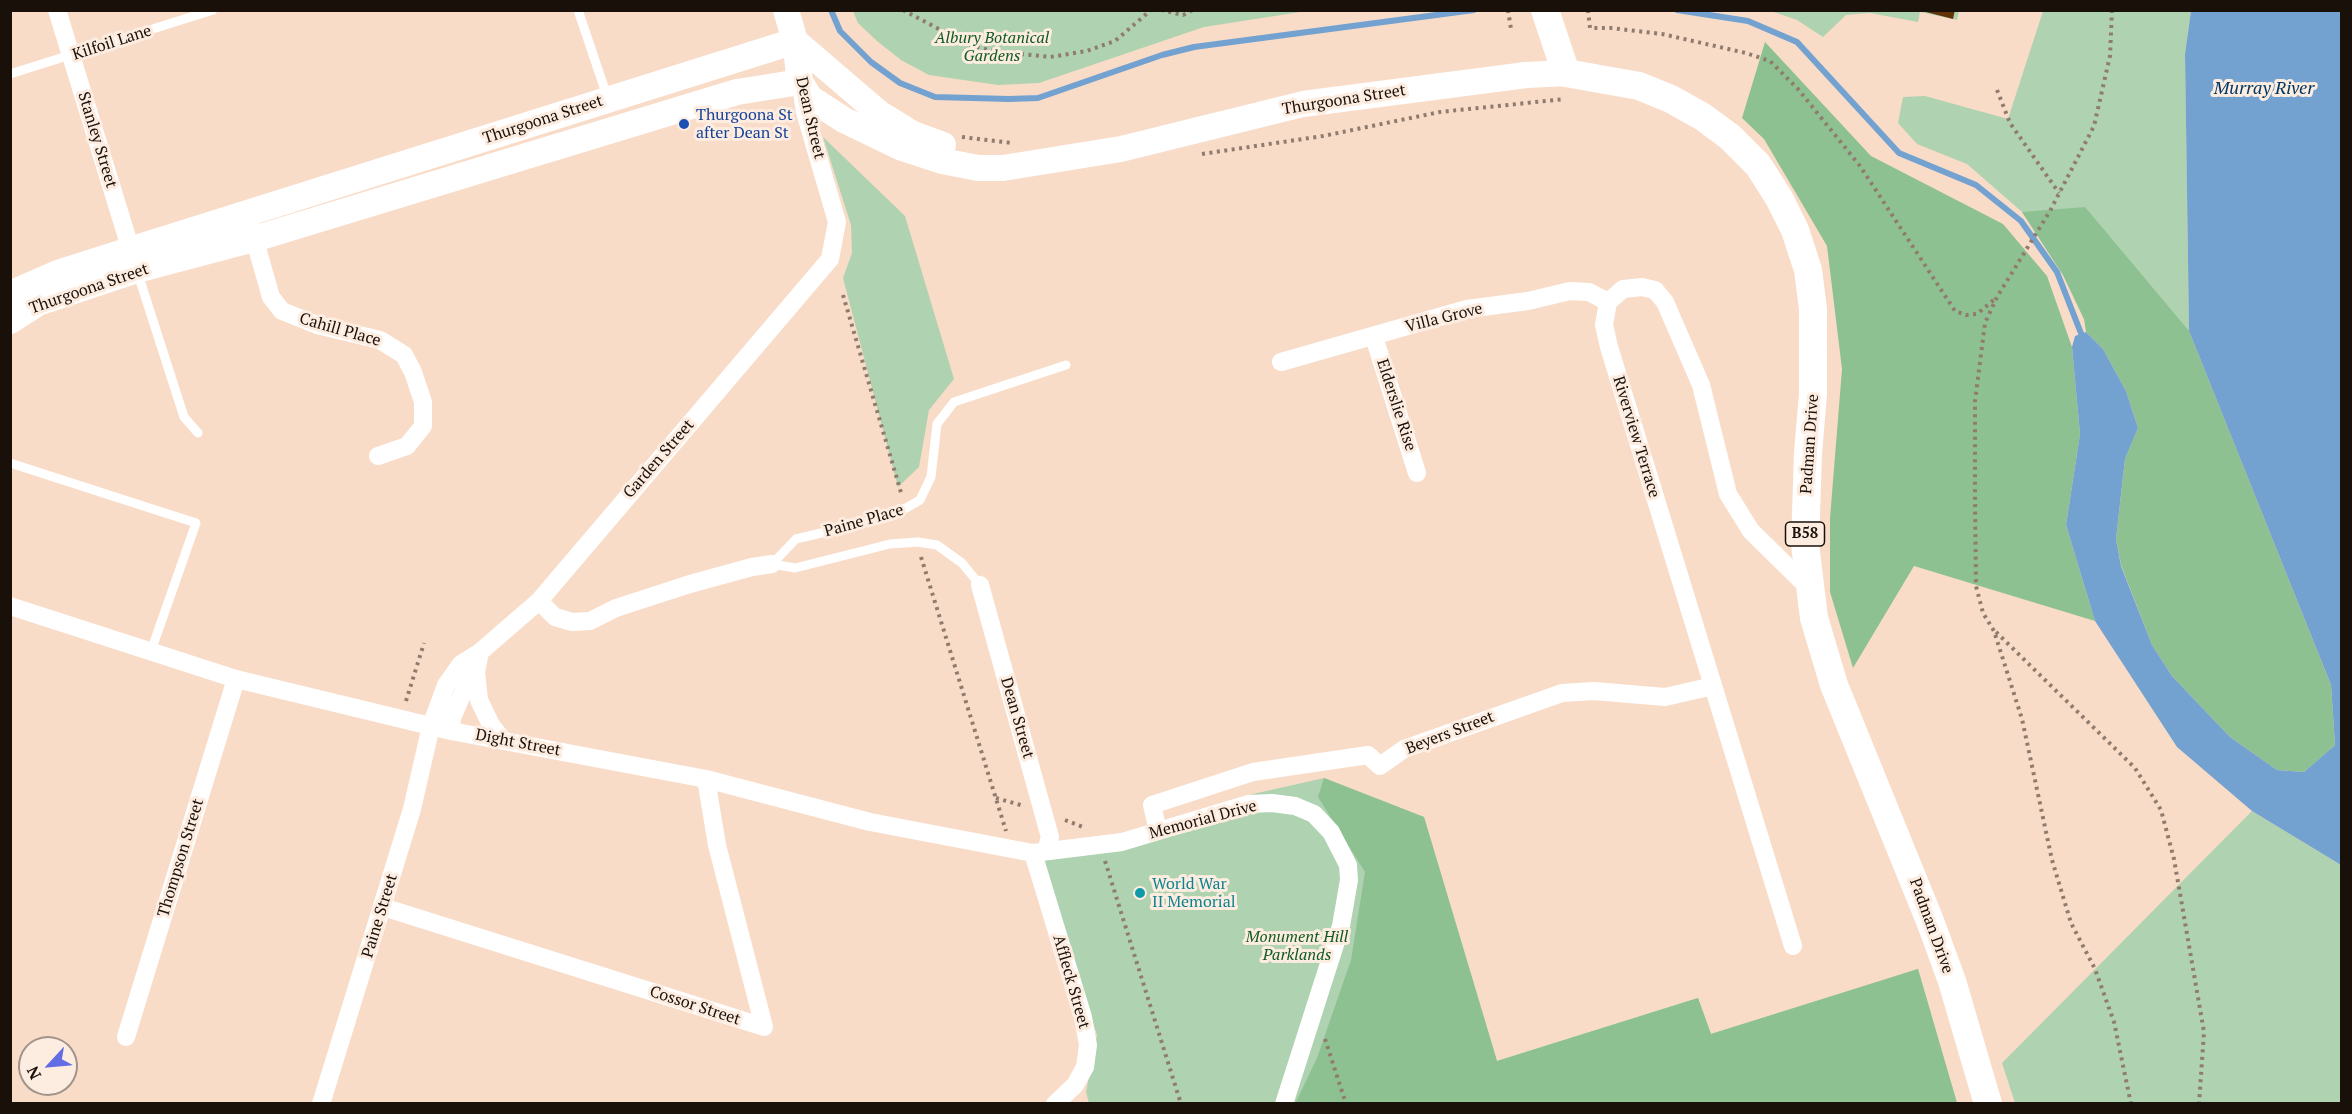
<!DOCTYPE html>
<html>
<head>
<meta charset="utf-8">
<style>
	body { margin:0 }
	#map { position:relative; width:2352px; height:1114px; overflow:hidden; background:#f9dcc8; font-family:"PT Serif",serif }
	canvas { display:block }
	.frame { position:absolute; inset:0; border:12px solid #1a100a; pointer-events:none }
	.north { position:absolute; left:18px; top:1036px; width:60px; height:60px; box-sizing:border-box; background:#fdece0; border:2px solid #a2948a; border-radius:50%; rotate:244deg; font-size:16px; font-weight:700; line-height:24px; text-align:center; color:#1a100a }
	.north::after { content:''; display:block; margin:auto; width:21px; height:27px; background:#626ce4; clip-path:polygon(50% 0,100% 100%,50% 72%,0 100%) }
</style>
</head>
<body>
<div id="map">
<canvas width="2352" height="1114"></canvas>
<div class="frame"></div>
<div class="north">N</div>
</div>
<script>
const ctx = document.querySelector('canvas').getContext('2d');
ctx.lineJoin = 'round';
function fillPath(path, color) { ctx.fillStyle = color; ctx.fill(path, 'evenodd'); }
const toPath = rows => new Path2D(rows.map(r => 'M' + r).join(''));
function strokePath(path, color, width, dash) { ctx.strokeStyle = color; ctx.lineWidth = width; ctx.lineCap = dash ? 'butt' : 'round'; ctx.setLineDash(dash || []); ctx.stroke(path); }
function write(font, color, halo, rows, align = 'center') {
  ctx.font = font + ' "PT Serif",serif'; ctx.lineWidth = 6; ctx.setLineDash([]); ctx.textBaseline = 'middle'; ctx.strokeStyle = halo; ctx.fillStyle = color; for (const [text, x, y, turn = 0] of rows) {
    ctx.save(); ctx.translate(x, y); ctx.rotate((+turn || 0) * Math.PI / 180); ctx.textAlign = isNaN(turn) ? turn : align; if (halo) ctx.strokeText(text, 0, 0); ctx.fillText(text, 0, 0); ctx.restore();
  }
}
fillPath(toPath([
	[853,11,1307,11,1204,27,1039,83,998,85,929,75,901,60,877,41,858,23],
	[1771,11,1959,11,1957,20,1920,12,1918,22,1870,13,1846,15,1823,37,1797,20],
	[2043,11,2191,11,2185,54,2189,331,2084,319,2063,275,2022,212,1967,164,1917,144,1898,123,1903,97,1925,96,2008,119],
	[823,137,905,216,954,379,929,410,919,467,898,487,843,278,852,253,851,225],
	[1324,778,1424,817,1497,1061,1698,998,1711,1034,1918,969,1957,1103,1089,1103,1086,1092,1097,1035,1037,853,1207,815,1253,794],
	[2252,811,2341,865,2341,1103,2015,1103,2002,1063]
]), '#afd2b1');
fillPath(toPath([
	[1765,42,1871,156,2003,224,2047,276,2072,347,2080,434,2066,525,2095,621,1914,566,1853,668,1830,592,1830,518,1842,369,1827,246,1764,139,1742,118],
	[2085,207,2189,331,2331,685,2335,745,2304,772,2277,770,2230,737,2172,676,2152,645,2121,565,2116,539,2125,459,2138,428,2126,391,2103,349,2086,332,2084,319,2063,275,2022,212],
	[1324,778,1424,817,1497,1061,1698,998,1711,1034,1918,969,1957,1103,1295,1104,1317,1058,1351,960,1365,872,1318,797]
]), '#8ec192');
fillPath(toPath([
	[2191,11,2341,11,2341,865,2252,811,2177,747,2095,621,2066,525,2080,434,2072,347,2075,336,2086,332,2103,349,2126,391,2138,428,2125,459,2116,539,2121,566,2152,645,2172,676,2230,737,2277,770,2304,772,2335,745,2331,685,2189,331,2185,54]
]), '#73a2d0');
strokePath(toPath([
	[831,10,840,31,871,62,900,83,935,97,1009,99,1038,98,1162,55,1194,47,1474,10],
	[1677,10,1748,21,1797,42,1899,153,1976,185,2021,221,2057,272,2084,341]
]), '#73a2d0', 6);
fillPath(toPath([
	[1918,10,1955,10,1953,19]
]), '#613308');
strokePath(toPath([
	[903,10,967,44,993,51,1050,57,1087,51,1115,41,1151,10],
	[1161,10,1183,15,1193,10],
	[1508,10,1511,29],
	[1588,10,1590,28,1611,28,1662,34,1746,53,1770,61,1798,89,1860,166,1955,311,1966,315,1977,314,1996,298],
	[2112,10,2110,56,2094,126,2050,211,1997,297,1985,323,1975,401,1975,500,1976,586,1983,613,1994,631,2022,719,2052,860,2071,923,2095,969,2114,1022,2131,1104],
	[1997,90,2010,123,2059,193],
	[962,137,1012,143],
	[1202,154,1323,136,1440,112,1565,99],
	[843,295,902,496],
	[921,557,1006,831],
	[1996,632,2135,768,2161,810,2174,859,2204,1032,2199,1104],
	[406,701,424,643],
	[996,798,1024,806],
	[1065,820,1083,827],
	[1105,861,1181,1104],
	[1325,1039,1346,1104]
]), '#907c6e', 4, [3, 4.5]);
strokePath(toPath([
	[578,10,608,99],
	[10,74,213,10],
	[137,271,184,417,198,433],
	[10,463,196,523,151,651],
	[980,585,962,563,948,553,937,545,918,542,890,544,795,568,772,564,796,539,892,516,920,500,931,477,937,424,954,402,1066,365]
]), '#fff', 9);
strokePath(toPath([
	[57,10,134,260],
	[251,227,271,297,282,311,317,325,380,340,404,355,413,372,423,402,423,426,407,446,378,456],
	[1374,337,1417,473],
	[1281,362,1467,309,1528,301,1570,291,1589,292,1608,302],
	[980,585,1050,837,1046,851],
	[539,601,555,617,572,622,590,621,616,608,690,584,752,567,772,564],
	[10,606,236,679,451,731,706,779,870,822,1033,853,1122,842,1248,804,1272,803,1295,806,1314,814,1331,832,1348,865,1349,880,1341,926,1284,1104],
	[480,652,476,672,479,700,491,725,503,740],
	[451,731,452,718,474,667],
	[1158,831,1152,805,1253,772,1368,755,1380,766,1404,749,1562,693,1594,691,1665,697,1713,686],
	[1033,853,1083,1017,1088,1045,1085,1067,1075,1085,1055,1104],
	[383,907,764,1027,717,845,706,779],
	[1793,946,1609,347,1604,325,1608,302,1623,289,1642,287,1655,290,1665,302,1701,385,1728,494,1751,531,1808,587],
	[126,1037,236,679],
	[321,1104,412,809,431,726,446,685,461,664,480,652,539,601,830,259,837,222,805,112,801,86]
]), '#fff', 18);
strokePath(toPath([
	[786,10,795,41,800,82,810,98,844,120,902,148,942,161,978,168,1003,168,1121,149,1303,104,1526,75,1566,73],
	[795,41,879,113,913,134,943,145],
	[10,294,58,273,130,250,795,41],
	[10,321,38,303,137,270,254,239,737,92,800,82]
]), '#fff', 26);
strokePath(toPath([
	[1545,10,1566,73,1639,86,1671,99,1703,117,1730,137,1758,165,1779,198,1795,230,1808,270,1813,309,1813,394,1808,453,1805,544,1814,618,1834,685,1930,921,1952,981,1988,1104]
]), '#fff', 28);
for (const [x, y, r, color] of [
	[684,124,6,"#1a4fb4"],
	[1140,893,6,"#0f9aa8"]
]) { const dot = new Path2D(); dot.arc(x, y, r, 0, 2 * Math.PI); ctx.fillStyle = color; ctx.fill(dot); strokePath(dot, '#fdece0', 2); }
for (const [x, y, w] of [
	[1805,534,39]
]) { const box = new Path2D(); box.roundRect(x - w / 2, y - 12, w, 24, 4.5); ctx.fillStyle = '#fdece0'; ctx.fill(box); strokePath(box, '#1a100a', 1.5); }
write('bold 15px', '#1a100a', null, [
	["B58",1805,534]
]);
write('italic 16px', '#0f5b22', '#fdece0', [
	["Albury Botanical",992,38],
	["Gardens",992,56],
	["Monument Hill",1297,937],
	["Parklands",1297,955]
]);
write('16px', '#1a100a', '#fdece0', [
	["Kilfoil Lane",112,43,-18],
	["Thurgoona Street",1344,100,-9],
	["Dean Street",810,118,77],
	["Thurgoona Street",543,120,-18],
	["Stanley Street",97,140,73],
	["Thurgoona Street",89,289,-19],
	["Villa Grove",1444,318,-14],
	["Cahill Place",340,330,16],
	["Elderslie Rise",1396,405,72],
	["Riverview Terrace",1636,437,73],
	["Padman Drive",1810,444,-86],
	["Garden Street",659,459,-49],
	["Paine Place",864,521,-16],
	["Dean Street",1017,718,74],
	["Beyers Street",1450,733,-21],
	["Dight Street",518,743,11],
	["Memorial Drive",1203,820,-15],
	["Thompson Street",181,858,-73],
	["Paine Street",380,916,-73],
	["Padman Drive",1931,926,70],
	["Affleck Street",1071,982,74],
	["Cossor Street",695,1006,18]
]);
write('16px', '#164399', '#fdece0', [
	["Thurgoona St",696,115],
	["after Dean St",696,133]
], 'left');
write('16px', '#0d838f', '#fdece0', [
	["World War",1152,884],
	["II Memorial",1152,902]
], 'left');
write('italic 18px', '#003762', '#fdece0', [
	["Murray River",2264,89]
]);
</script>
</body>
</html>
